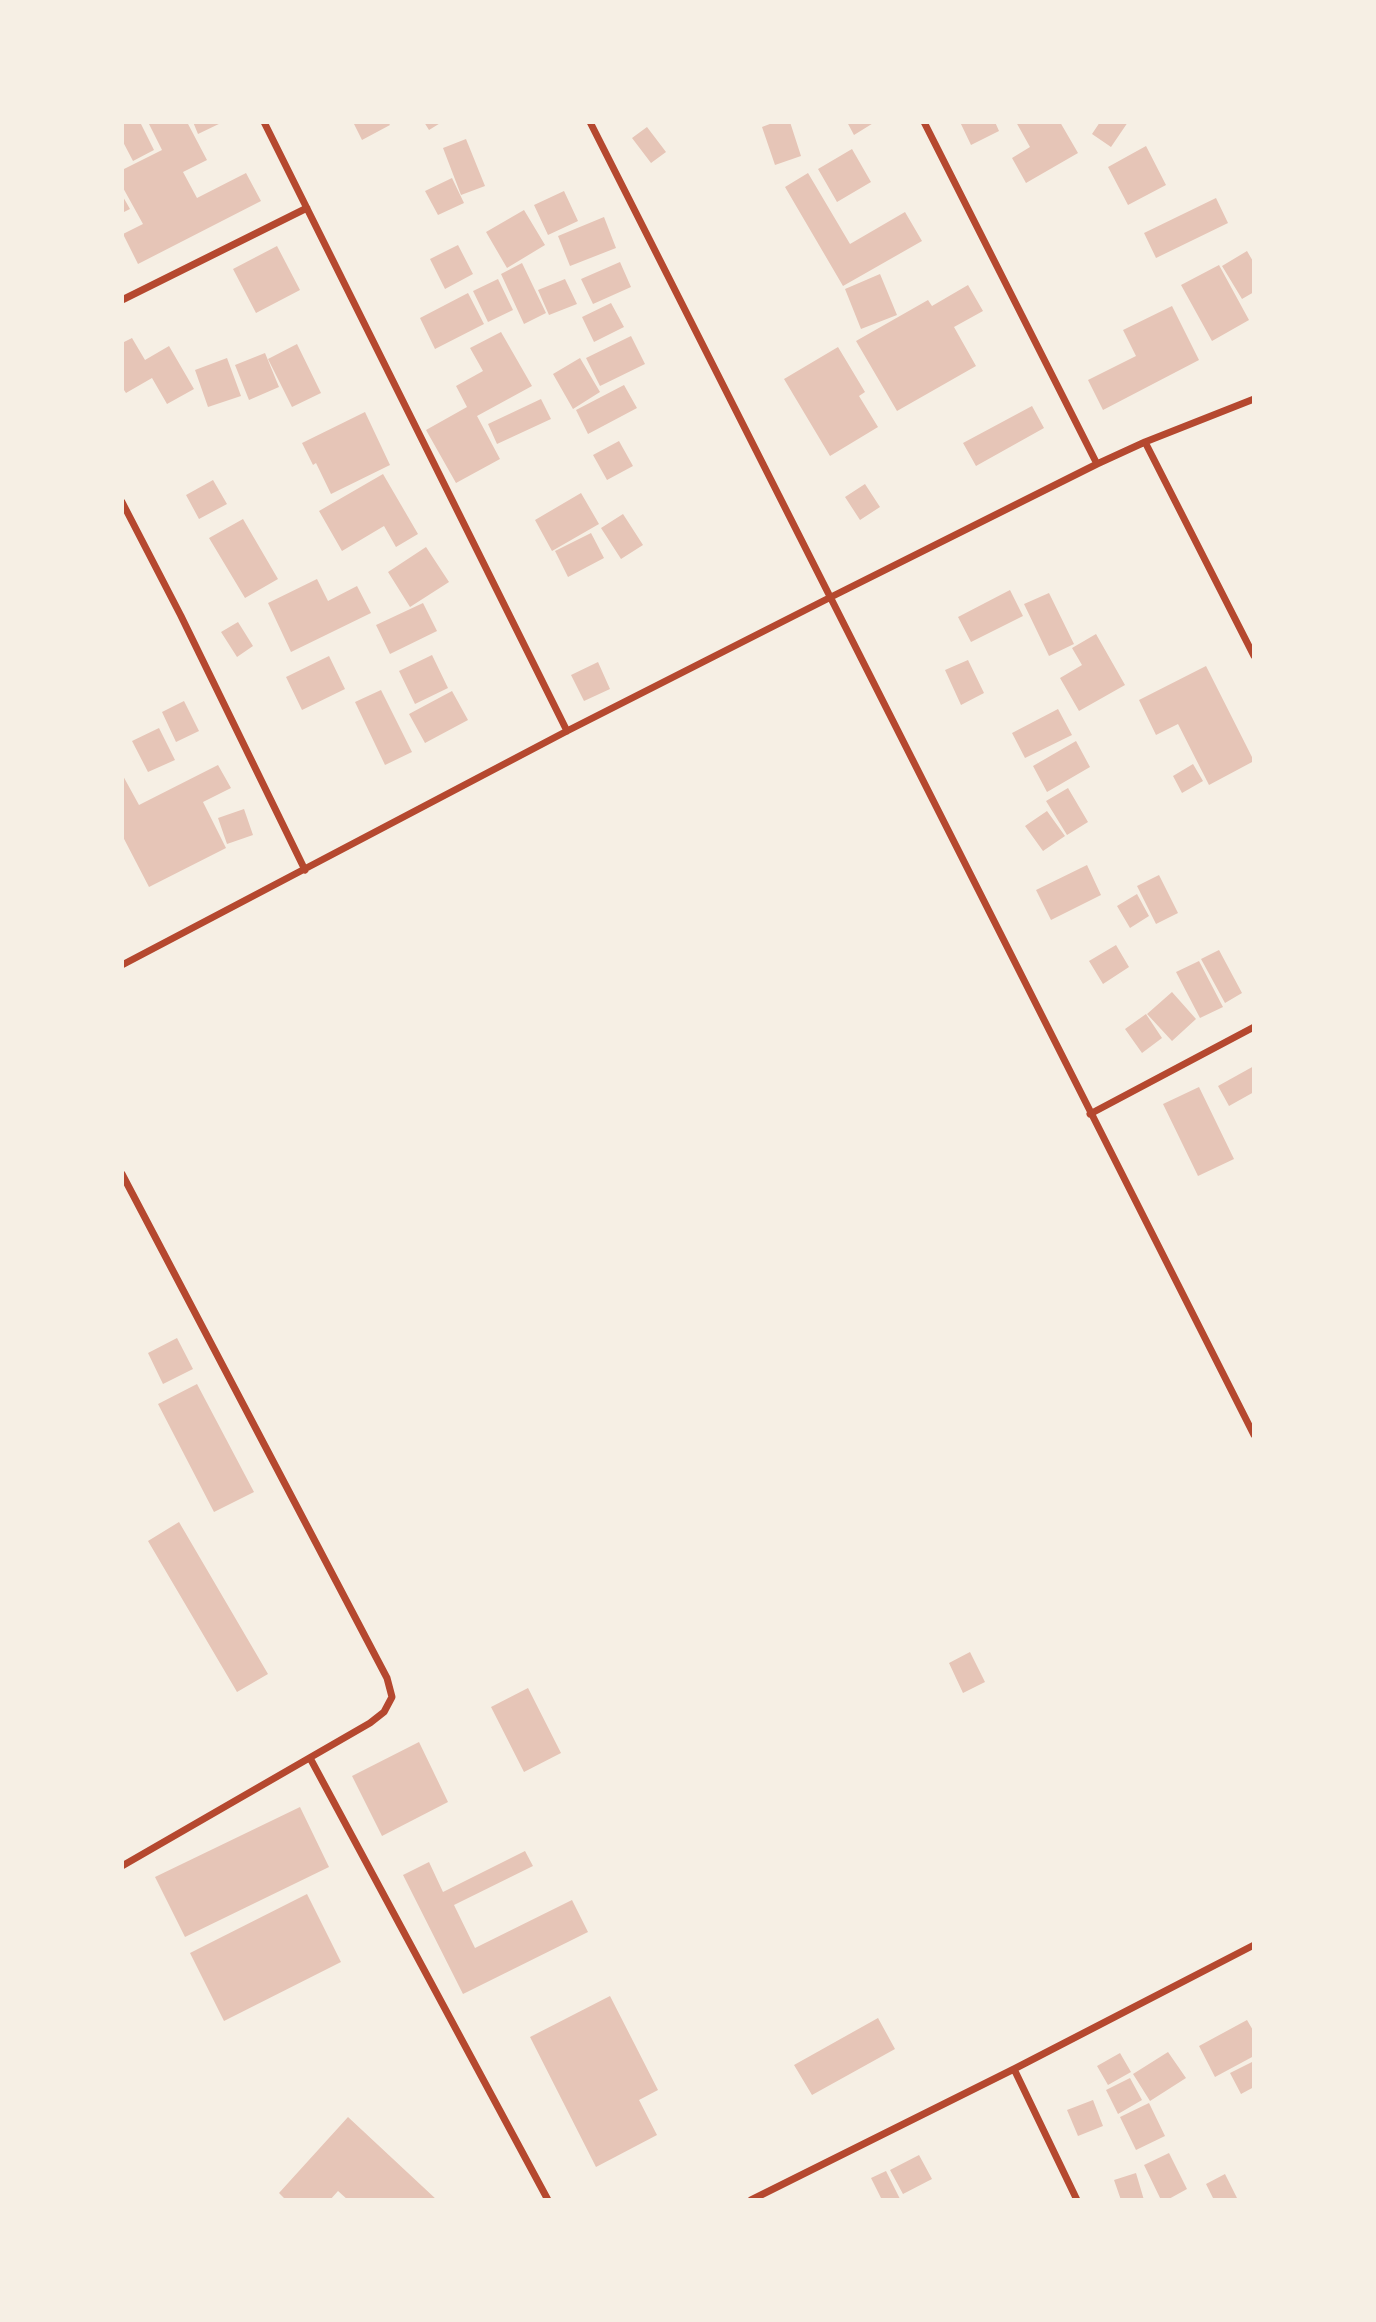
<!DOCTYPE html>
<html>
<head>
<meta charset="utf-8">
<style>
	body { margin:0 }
	#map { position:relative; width:1376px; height:2322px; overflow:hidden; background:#f6efe4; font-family:Figtree,sans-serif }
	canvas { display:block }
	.frame { position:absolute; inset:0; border:124px solid #f6efe4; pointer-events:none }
</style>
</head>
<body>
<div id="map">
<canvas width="1376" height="2322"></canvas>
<div class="frame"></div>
</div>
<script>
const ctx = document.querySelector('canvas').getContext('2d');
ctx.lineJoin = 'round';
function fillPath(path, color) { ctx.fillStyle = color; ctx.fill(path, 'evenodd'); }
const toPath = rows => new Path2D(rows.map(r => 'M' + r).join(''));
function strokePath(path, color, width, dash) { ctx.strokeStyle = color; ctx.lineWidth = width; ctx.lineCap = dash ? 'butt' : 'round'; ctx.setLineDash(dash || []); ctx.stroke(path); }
fillPath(toPath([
	[122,122,140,122,154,150,133,161,122,140],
	[148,122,187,122,207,160,183,172,197,198,246,173,261,201,138,264,123,234,143,224,122,186,122,170,162,150],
	[193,122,223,122,198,134],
	[353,122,388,122,390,125,362,140],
	[424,122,442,122,429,130],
	[775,122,790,122,801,156,775,165,762,127],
	[847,122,875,122,854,135],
	[960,122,995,122,999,131,971,145],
	[1016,122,1060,122,1078,153,1026,183,1012,158,1030,147],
	[1100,122,1128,122,1111,147,1092,134],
	[647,127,666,152,651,163,632,138],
	[466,139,485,186,461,195,443,148],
	[1146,146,1166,185,1128,205,1108,167],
	[852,149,871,182,837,202,818,169],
	[808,173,850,244,905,212,922,241,843,286,785,187],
	[452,178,464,203,438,215,425,191],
	[564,191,578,221,548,235,534,205],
	[122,195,130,209,122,213],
	[1216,198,1228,223,1156,258,1144,233],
	[524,210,545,245,507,268,486,232],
	[604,217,616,248,570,266,558,236],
	[458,245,473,274,445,289,430,259],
	[277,246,300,290,256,313,233,269],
	[1247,251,1254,263,1254,292,1242,299,1222,266],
	[620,262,631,287,593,304,581,279],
	[522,263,546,313,524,324,501,274],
	[1219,265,1249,320,1212,341,1181,285],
	[880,274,897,315,861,329,845,289],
	[498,279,513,310,488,322,473,291],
	[565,279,577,304,549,315,538,290],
	[968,285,983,311,954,327,976,366,897,411,856,341,928,300,932,306],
	[468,293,484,324,435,349,420,318],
	[611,303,624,327,594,342,582,317],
	[1172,306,1199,360,1103,410,1088,380,1136,356,1123,330],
	[501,332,532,386,477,416,500,459,456,483,426,430,467,407,456,386,483,371,470,348],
	[631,336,645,364,600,386,586,358],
	[132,338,145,360,169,346,194,389,167,404,152,378,126,393,122,387,122,343],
	[297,344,321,393,292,407,268,359],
	[838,347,865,392,859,396,878,427,830,456,784,379],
	[265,353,279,387,249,400,235,365],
	[227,358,241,396,208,407,195,370],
	[580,358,600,392,573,409,553,374],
	[624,385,637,408,588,434,576,410],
	[541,399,551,419,497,444,488,424],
	[1032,406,1044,428,976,466,963,443],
	[365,412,390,465,331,494,316,463,313,465,302,443],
	[619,441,633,466,607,480,593,455],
	[383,474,418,534,396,547,384,526,342,551,319,511],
	[213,480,227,504,199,519,186,495],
	[865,484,880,507,860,520,845,497],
	[581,493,599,524,552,551,535,520],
	[623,514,643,545,621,559,601,528],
	[243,519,278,579,245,598,209,538],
	[591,533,604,558,568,577,555,551],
	[426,547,449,582,410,607,388,572],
	[317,579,328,601,357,586,371,613,291,652,268,603],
	[1010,590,1023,616,971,642,958,617],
	[1049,593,1074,644,1049,656,1024,604],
	[423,603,437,631,390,654,376,625],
	[238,622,253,646,237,657,221,632],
	[1096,634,1125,685,1079,711,1060,678,1082,665,1072,648],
	[432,655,448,688,415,704,399,671],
	[329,656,345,689,302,710,286,677],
	[968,660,984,693,961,705,945,670],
	[598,662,610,689,584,701,571,675],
	[1206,666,1254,761,1209,785,1178,724,1156,735,1139,700],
	[381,690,412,752,385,765,355,702],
	[452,691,468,720,425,743,409,714],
	[184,701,199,731,176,742,162,712],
	[1058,709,1072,735,1025,758,1012,733],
	[159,728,175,760,148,772,132,741],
	[1076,741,1090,767,1047,792,1033,766],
	[1193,764,1203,781,1182,793,1173,776],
	[218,765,231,788,203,802,226,848,149,887,122,835,122,774,139,805],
	[1068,788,1088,822,1067,835,1046,801],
	[244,809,253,835,227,844,218,818],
	[1047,811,1065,836,1043,851,1025,826],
	[1087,865,1101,895,1051,920,1036,890],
	[1159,875,1178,913,1156,924,1137,886],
	[1137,894,1149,916,1130,928,1117,906],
	[1116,945,1129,967,1103,984,1089,961],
	[1219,950,1242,993,1225,1003,1201,959],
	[1199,961,1223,1007,1200,1018,1176,972],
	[1172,992,1196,1019,1172,1041,1147,1014],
	[1146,1014,1162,1038,1142,1053,1125,1029],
	[1254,1066,1254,1092,1229,1106,1218,1086],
	[1199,1087,1234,1159,1198,1176,1163,1104],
	[177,1338,193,1369,163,1384,148,1353],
	[197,1384,254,1492,214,1512,158,1404],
	[179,1522,268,1674,237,1692,148,1541],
	[970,1652,985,1682,963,1693,949,1663],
	[528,1688,561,1753,524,1772,491,1707],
	[419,1742,448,1802,382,1836,352,1776],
	[300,1807,329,1867,185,1937,155,1877],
	[525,1851,533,1866,454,1905,475,1948,572,1900,588,1932,463,1994,403,1875,429,1862,443,1892],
	[307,1894,341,1962,224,2021,190,1953],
	[610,1996,658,2090,639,2100,657,2135,596,2167,530,2037],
	[878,2018,895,2049,812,2095,794,2065],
	[1247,2020,1254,2032,1254,2056,1215,2077,1199,2046],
	[1168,2052,1186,2078,1150,2101,1133,2074],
	[1120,2053,1131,2072,1108,2085,1097,2066],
	[1254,2061,1254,2087,1241,2094,1230,2073],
	[1130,2078,1142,2100,1118,2114,1106,2090],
	[1093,2100,1103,2126,1078,2136,1067,2110],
	[1149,2103,1165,2136,1136,2150,1120,2117],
	[348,2117,437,2200,348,2200,338,2191,330,2200,286,2200,279,2193],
	[1169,2153,1187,2189,1167,2200,1161,2200,1144,2165],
	[919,2155,932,2179,903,2194,890,2170],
	[886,2171,900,2199,899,2200,882,2200,871,2178],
	[1136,2173,1144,2200,1121,2200,1114,2180],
	[1225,2174,1238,2200,1214,2200,1206,2184]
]), '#e6c5b7');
strokePath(toPath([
	[264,122,567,731],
	[590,122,1254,1435],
	[924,122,1097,464],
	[122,300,307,208],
	[1145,442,1254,656],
	[122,502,181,616,305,870],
	[122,965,567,731,831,597,1097,464,1145,442,1254,399],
	[1090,1114,1254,1027],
	[122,1174,387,1678,392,1697,384,1712,370,1723,122,1866],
	[310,1758,548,2200],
	[1014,2069,1077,2200],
	[751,2200,1014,2069,1254,1945]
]), '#b5482f', 7);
</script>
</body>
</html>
